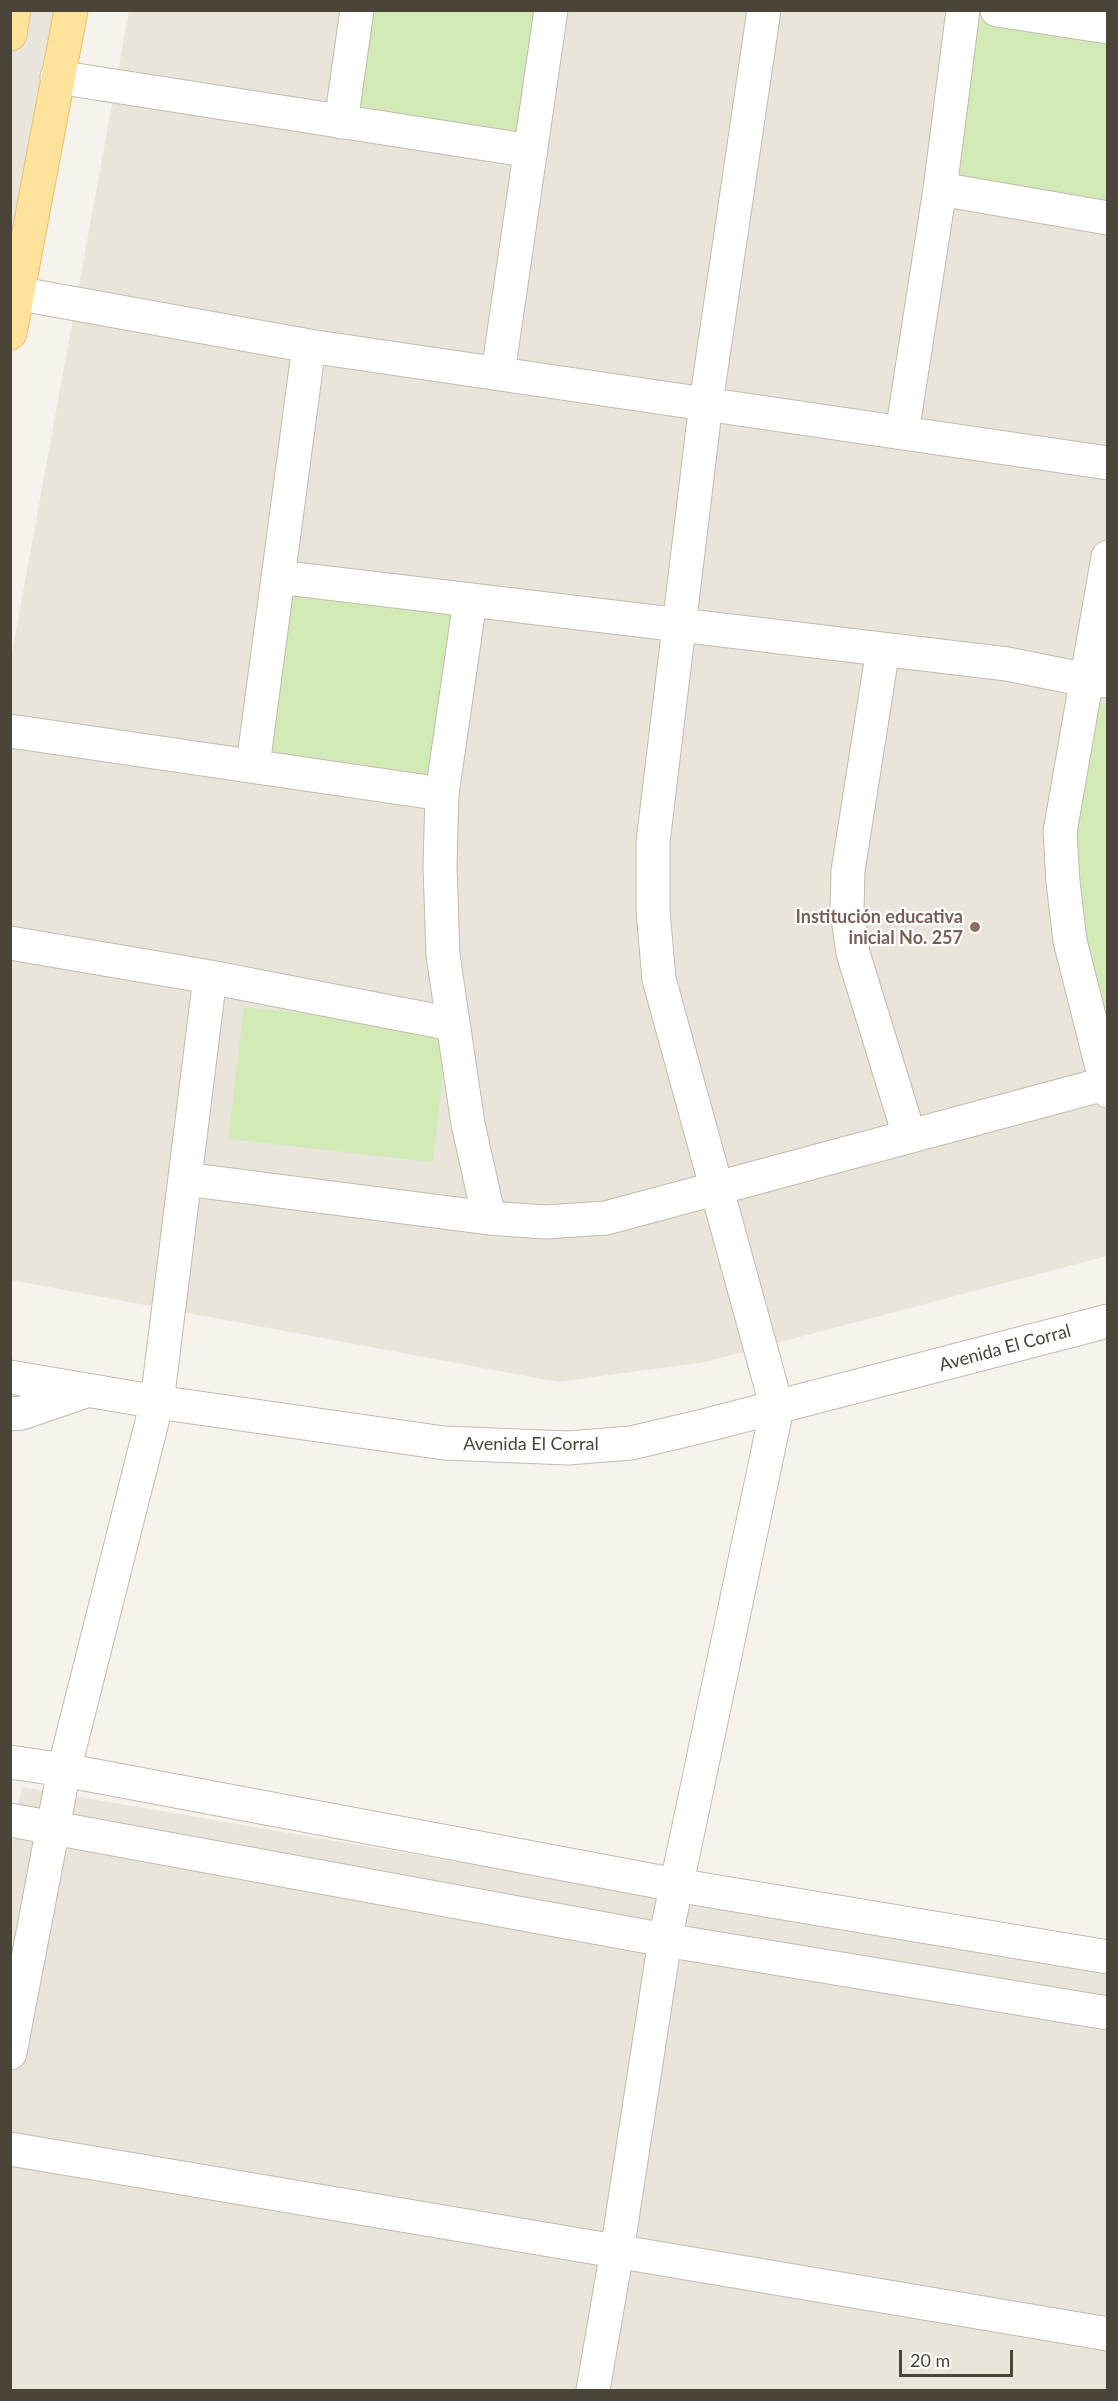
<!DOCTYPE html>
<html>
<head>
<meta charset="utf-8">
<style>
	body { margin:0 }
	#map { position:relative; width:1118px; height:2401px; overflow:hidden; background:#f6f3ec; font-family:Lato,sans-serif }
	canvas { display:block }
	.frame { position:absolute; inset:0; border:12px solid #4b4439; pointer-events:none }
	.scale { position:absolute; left:899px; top:2350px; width:114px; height:27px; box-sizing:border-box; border:3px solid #4b4439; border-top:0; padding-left:8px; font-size:18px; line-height:21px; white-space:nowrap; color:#4b4439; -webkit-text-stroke:4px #fff; paint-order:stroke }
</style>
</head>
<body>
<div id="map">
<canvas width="1118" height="2401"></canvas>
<div class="frame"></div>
<div class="scale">20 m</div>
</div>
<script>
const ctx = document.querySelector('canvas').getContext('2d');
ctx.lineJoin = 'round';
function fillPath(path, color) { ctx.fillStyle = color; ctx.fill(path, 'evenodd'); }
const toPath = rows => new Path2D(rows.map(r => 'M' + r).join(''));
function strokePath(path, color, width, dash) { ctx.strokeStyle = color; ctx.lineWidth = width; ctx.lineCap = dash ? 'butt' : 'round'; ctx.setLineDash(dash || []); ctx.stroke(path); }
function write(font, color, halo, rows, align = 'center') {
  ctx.font = font + ' Lato,sans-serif'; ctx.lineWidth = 4.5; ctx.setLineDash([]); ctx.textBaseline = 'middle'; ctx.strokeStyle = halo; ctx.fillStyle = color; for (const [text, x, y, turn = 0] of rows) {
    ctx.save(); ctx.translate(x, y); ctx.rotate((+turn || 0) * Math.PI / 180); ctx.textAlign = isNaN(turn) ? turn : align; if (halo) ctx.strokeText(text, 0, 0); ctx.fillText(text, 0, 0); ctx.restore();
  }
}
fillPath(toPath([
	[11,11,68,11,11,327],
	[129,11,1107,11,1107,1256,705,1362,558,1382,11,1280,11,658],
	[22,1787,1107,1974,1107,2390,11,2390,10,1854]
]), '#eae5da');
fillPath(toPath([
	[371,11,540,11,520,137,357,112],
	[971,19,1107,39,1107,216,946,195],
	[287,588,459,610,430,785,264,759],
	[1094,702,1108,704,1107,1040,1081,936,1070,829],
	[244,1007,448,1030,433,1162,228,1139]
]), '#d2eab5');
const minor = toPath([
	[997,10,1108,27],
	[57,77,531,151],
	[341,122,357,10],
	[940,189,1108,218],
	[10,292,309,346,1108,463],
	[498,373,551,10],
	[902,433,940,189,963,10],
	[1108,557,1060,832,1063,882,1070,941,1108,1091],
	[278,577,1007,664,1087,680,1108,681],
	[470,601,442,794,440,866,443,955,468,1124,489,1218],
	[883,649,848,871,847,911,853,953,909,1135],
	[10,731,442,794],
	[253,765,309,346],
	[10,943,210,977,452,1024],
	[185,1179,489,1218,545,1222,606,1218,1108,1083],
	[10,1377,157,1402,444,1443,568,1448,631,1443,703,1426,1108,1321],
	[10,1414,22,1413,83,1392],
	[10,1762,64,1770,676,1885,1108,1957],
	[10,1820,665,1940,1108,2013],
	[10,2053,64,1770,157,1402,210,977],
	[10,2149,1108,2334],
	[593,2390,617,2251,665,1940,777,1408,659,979,653,911,653,842,706,403,764,10]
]);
const major = toPath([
	[10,34,14,10],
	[10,333,71,10]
]);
strokePath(minor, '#c2bbae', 35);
strokePath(major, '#e6c16a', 35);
strokePath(minor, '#fff', 33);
strokePath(major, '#ffe39c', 33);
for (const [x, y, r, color] of [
	[975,927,6,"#8d6e63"]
]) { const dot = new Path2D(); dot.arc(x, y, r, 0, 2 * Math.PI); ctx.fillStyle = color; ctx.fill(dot); strokePath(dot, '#fff', 2); }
write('bold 18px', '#785e54', '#fff', [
	["Institución educativa",963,917],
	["inicial No. 257",963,938]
], 'right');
write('18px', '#4b4439', '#fff', [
	["Avenida El Corral",1005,1348,-15],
	["Avenida El Corral",531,1444]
]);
</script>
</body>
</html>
